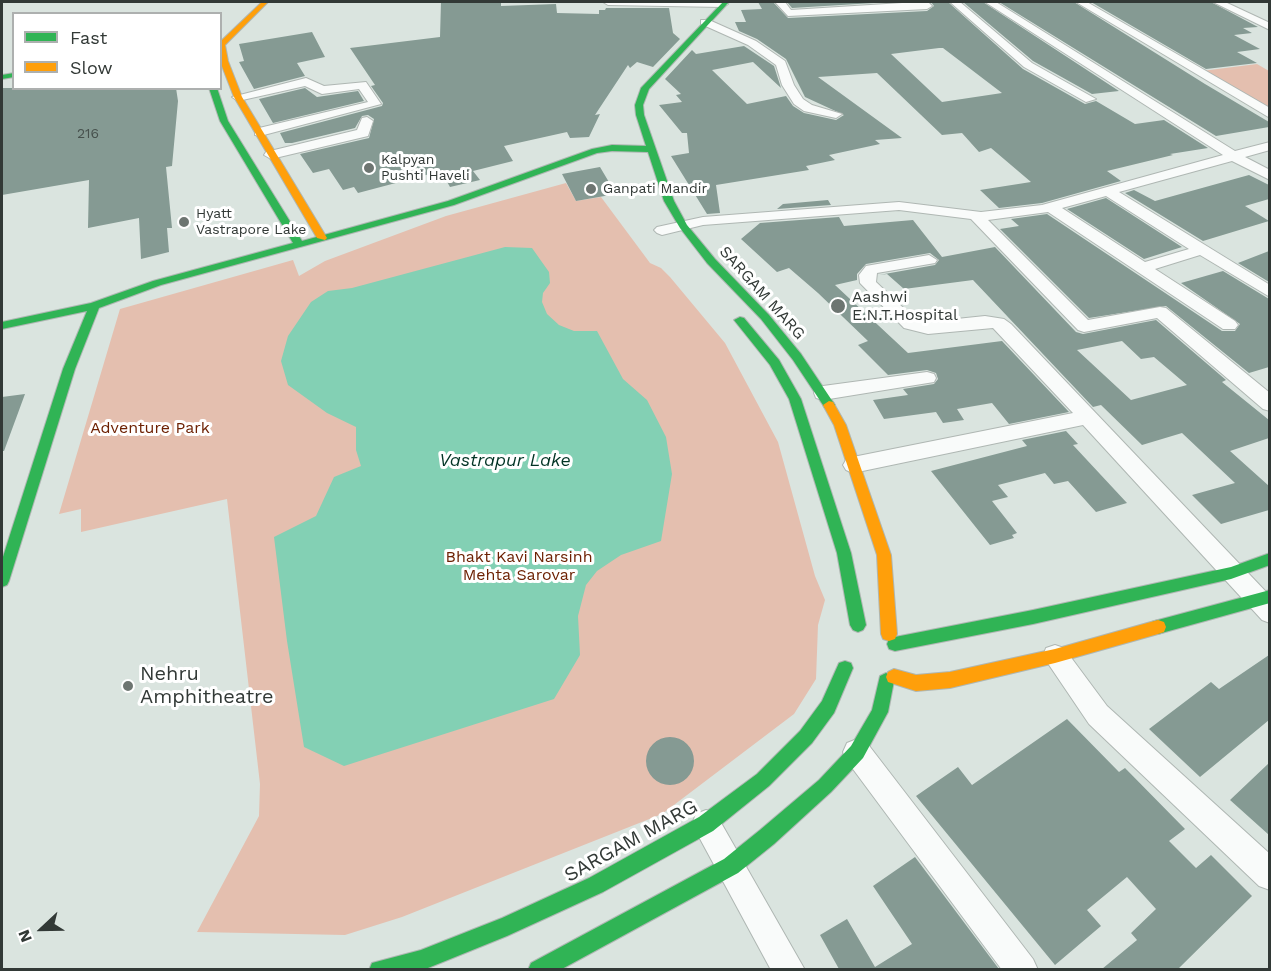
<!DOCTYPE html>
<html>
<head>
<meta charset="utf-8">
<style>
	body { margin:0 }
	#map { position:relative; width:1271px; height:971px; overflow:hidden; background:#dae4df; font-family:"Work Sans",sans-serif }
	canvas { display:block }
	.frame { position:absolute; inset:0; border:3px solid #323936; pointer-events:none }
	.legend { position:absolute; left:12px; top:12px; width:210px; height:78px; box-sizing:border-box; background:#fff; border:2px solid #adb0af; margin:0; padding:8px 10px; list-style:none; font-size:18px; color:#323936 }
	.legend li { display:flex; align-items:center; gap:12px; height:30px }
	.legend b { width:30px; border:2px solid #adb0af }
	.north { position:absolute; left:12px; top:899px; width:60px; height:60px; -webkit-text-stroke:4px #fff; paint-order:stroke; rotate:248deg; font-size:16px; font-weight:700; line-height:24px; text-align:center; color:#323936 }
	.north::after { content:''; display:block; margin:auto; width:21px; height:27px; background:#323936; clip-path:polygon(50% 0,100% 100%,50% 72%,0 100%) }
</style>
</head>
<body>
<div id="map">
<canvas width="1271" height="971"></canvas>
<div class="frame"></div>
<ul class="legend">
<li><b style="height:8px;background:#30b455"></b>Fast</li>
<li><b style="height:8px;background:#ff9f0a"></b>Slow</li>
</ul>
<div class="north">N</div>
</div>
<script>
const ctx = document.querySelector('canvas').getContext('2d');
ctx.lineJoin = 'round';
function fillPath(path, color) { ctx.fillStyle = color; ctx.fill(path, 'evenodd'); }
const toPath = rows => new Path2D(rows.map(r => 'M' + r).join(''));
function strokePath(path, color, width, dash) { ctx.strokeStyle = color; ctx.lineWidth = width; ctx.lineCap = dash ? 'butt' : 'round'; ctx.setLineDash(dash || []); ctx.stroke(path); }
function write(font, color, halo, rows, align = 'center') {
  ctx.font = font + ' "Work Sans",sans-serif'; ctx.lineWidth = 6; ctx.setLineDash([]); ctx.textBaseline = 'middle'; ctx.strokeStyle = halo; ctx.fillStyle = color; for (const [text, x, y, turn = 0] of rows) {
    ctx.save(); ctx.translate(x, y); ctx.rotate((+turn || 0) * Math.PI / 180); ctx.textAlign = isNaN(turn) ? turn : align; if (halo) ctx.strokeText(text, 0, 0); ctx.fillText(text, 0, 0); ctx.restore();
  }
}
fillPath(toPath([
	[1257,64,1269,71,1269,111,1202,71],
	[566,183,576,201,601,197,650,263,661,268,670,277,725,343,778,442,815,576,825,600,818,625,816,679,794,714,662,814,402,917,345,935,197,932,259,816,260,784,227,499,81,532,81,509,59,514,120,309,293,260,299,276,325,261,446,216]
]), '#e4bfaf');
fillPath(toPath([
	[505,247,532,248,549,272,550,283,543,293,542,302,547,314,559,325,574,331,597,331,623,379,647,400,666,437,672,474,661,541,621,555,597,571,586,585,578,616,580,655,554,699,344,766,304,747,287,641,274,537,316,516,334,477,361,466,356,450,356,427,327,413,288,385,281,361,288,336,311,302,328,291,352,288]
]), '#83d0b4');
fillPath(toPath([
	[441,2,501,2,501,6,556,4,557,13,599,14,599,10,605,10,606,8,669,8,673,33,680,39,653,67,637,62,630,68,628,65,595,115,600,114,589,137,570,138,567,132,504,146,513,161,473,171,480,180,450,187,441,171,358,193,354,187,343,190,329,169,313,173,300,154,369,138,374,119,368,115,362,116,355,128,292,143,285,143,280,133,382,106,383,103,371,86,375,85,350,48,440,37],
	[758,2,773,2,788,18,927,11,934,6,931,2,948,2,1023,69,1085,104,1096,101,1135,124,1164,120,1208,148,1170,154,1173,155,1107,171,1121,181,1042,203,999,208,980,190,1031,182,991,148,979,152,962,133,942,135,877,73,818,77,902,138,875,140,880,144,829,155,835,160,806,166,809,170,716,185,720,213,707,214,671,156,689,153,687,133,682,133,659,105,682,102,676,95,681,94,665,79,692,50,696,54,744,46,774,66,781,88,753,62,712,70,747,104,786,96,793,106,804,113,836,120,844,115,805,97,786,59,757,39,739,31,735,22,746,22,741,10,762,9],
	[939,48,943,48,1002,93,942,102,891,54],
	[787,2,890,2,792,8],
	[963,2,983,2,1119,91,1092,94,1033,61],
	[999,2,1074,2,1205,84,1269,122,1269,127,1216,136],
	[1091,2,1211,2,1258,27,1243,28,1252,33,1234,35,1260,49,1237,52,1257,63,1206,69],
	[312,32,325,57,297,63,305,76,254,89,239,62,244,61,239,44],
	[2,88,176,88,178,101,172,166,166,167,172,228,167,228,169,252,141,259,139,218,88,228,89,180,2,195],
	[305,88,317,97,358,91,364,101,273,123,259,99],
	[600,167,616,194,576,201,562,174],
	[1249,175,1269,185,1269,199,1245,206,1269,221,1203,241,1125,193,1134,190,1155,201],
	[1106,198,1182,247,1144,259,1067,209],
	[828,200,831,205,777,209,783,204],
	[1047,214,1222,331,1235,331,1240,324,1181,283,1223,271,1269,299,1269,367,1249,373,1166,306,1089,318,1000,229,1019,226,1011,219],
	[839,217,844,226,913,220,942,257,995,247,1076,332,1083,334,1156,320,1226,380,1222,382,1269,420,1269,438,1230,451,1269,486,1269,510,1221,524,1192,495,1235,483,1182,433,1142,445,1101,405,1093,407,973,280,904,289,887,274,879,275,935,265,939,260,930,253,866,264,857,274,857,280,835,285,908,353,1002,341,1069,412,1009,424,992,403,957,409,964,420,943,423,936,412,884,419,873,400,908,395,903,389,934,384,938,379,936,373,927,370,888,375,858,345,868,341,818,293,789,268,777,272,741,239,760,223],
	[1122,341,1141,359,1154,357,1187,385,1131,400,1077,350],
	[1269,251,1269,282,1238,263],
	[25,394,4,451,2,451,2,397],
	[1066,431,1078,444,1073,445,1127,503,1096,512,1068,481,1054,484,1045,473,998,485,1008,497,992,501,1017,533,1012,535,1014,538,990,545,931,471,1027,446,1022,440],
	[1269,655,1269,720,1200,777,1149,729,1211,682,1219,689],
	[1067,719,1119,772,1125,768,1185,829,1169,841,1196,868,1211,855,1252,896,1178,969,1102,969,1137,940,1131,933,1156,909,1127,877,1087,910,1101,926,1055,965,916,796,958,767,972,785],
	'646 761a24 24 0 1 1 48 0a24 24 0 1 1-48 0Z',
	[1269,763,1269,835,1230,800],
	[915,857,999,969,839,969,820,935,847,919,875,967,912,944,873,886]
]), '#859a93');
const street = toPath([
	[603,2,725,2,728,4,723,7,608,5,603,2],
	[775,2,785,2,791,10,918,2,928,2,932,6,927,9,788,16,775,2],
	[950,2,960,2,1032,63,1096,99,1086,102,1024,67,950,2],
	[985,2,996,2,1235,151,1270,142,1270,150,1245,157,1270,170,1270,180,1232,161,1119,192,1270,285,1270,297,1200,255,1155,269,1235,321,1238,325,1235,329,1223,329,1048,212,988,220,1088,320,1160,307,1166,308,1270,393,1270,411,1263,409,1157,318,1084,332,1078,330,971,219,899,210,703,225,662,235,657,233,654,230,657,227,703,217,899,202,981,212,1042,205,1223,155,985,2],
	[1106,196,1189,249,1145,262,1062,208,1106,196],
	[1076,2,1087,2,1270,108,1270,118,1076,2],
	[1213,2,1225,2,1270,23,1270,30,1213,2],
	[701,20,709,20,756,41,785,61,794,85,803,99,812,105,842,114,836,118,804,111,794,104,782,85,776,65,748,45,701,24,701,20],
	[306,78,324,86,366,82,381,104,260,136,255,135,255,129,368,102,359,89,322,94,305,86,238,101,232,97,306,78],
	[367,117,373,121,368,136,271,159,264,155,266,152,357,130,362,118,367,117],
	[929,255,937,260,935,263,877,273,876,282,916,320,928,322,985,316,1004,319,1011,324,1270,596,1270,623,1262,620,1083,425,853,473,846,470,843,465,846,460,853,457,1073,413,993,328,928,334,904,328,860,283,859,275,866,266,929,255],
	[927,372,934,374,936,378,934,382,823,400,816,398,814,393,816,388,823,386,927,372],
	[1055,645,1064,648,1107,706,1270,854,1270,890,1259,886,1089,724,1043,656,1046,648,1055,645],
	[857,739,867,743,1033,959,1038,970,1002,970,847,761,843,752,847,743,857,739],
	[706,810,716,814,805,970,771,970,692,824,696,814,706,810]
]);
const fast = toPath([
	[723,2,729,2,649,89,643,105,644,115,674,201,687,225,715,259,769,315,801,354,835,405,833,408,825,408,793,360,761,319,707,263,680,228,664,201,648,152,612,151,597,153,454,205,161,285,99,308,75,369,9,581,7,585,2,587,2,560,63,369,87,311,2,329,2,322,91,303,153,281,293,243,220,121,209,88,217,88,228,121,302,241,448,201,592,149,612,145,646,146,636,115,635,105,641,88,723,2],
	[14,73,14,77,2,79,2,75,14,73],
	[740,317,744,318,779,360,801,399,851,553,866,625,863,630,858,632,853,630,850,625,837,553,789,399,770,365,734,320,740,317],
	[1270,553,1270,565,1231,579,1033,624,895,651,889,649,887,644,889,639,895,637,1033,610,1231,567,1270,553],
	[1270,590,1270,603,1158,634,1152,632,1150,627,1152,622,1158,620,1270,590],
	[845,661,851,663,853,668,834,713,812,743,769,786,713,831,603,892,507,936,423,970,369,970,372,963,421,950,502,918,589,878,699,817,757,774,800,731,822,701,839,663,845,661],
	[886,673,892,676,894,681,888,712,863,758,831,792,774,844,738,873,560,970,528,970,531,963,724,859,760,830,819,780,851,746,872,710,880,676,886,673]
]);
const slow = toPath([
	[262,2,268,2,225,45,228,61,242,97,327,238,325,240,317,238,234,97,220,61,220,42,262,2],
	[829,401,833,402,846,425,891,555,897,634,895,639,889,641,883,639,881,634,877,555,834,425,823,405,829,401],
	[1158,620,1164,622,1166,627,1164,632,1158,634,1055,663,950,688,916,691,888,682,886,677,888,672,894,669,916,675,950,672,1055,649,1158,620]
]);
strokePath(street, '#afb7b3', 2);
strokePath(fast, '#afb7b3', 2);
strokePath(slow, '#afb7b3', 2);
fillPath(street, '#f9fbfa');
fillPath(fast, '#30b455');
fillPath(slow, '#ff9f0a');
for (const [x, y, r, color] of [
	[369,168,6,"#6d7571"],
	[591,189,6,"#6d7571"],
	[184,222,6,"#6d7571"],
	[838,306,8,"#6d7571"],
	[128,686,6,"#6d7571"]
]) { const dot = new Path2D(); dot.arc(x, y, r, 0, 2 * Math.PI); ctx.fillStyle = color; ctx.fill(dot); strokePath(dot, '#fff', 2); }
write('14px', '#47514d', null, [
	["216",88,134]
]);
write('14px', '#323936', '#fff', [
	["Kalpyan",381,160],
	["Pushti Haveli",381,176],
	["Ganpati Mandir",603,189],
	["Hyatt",196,214],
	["Vastrapore Lake",196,230]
], 'left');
write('16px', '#323936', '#fff', [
	["SARGAM MARG",762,293,48]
]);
write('16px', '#323936', '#fff', [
	["Aashwi",852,297],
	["E.N.T.Hospital",852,315]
], 'left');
write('16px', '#6d2103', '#fff', [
	["Adventure Park",150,428],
	["Bhakt Kavi Narsinh",519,557],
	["Mehta Sarovar",519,575]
]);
write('italic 18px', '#023425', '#fff', [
	["Vastrapur Lake",505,461]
]);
write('20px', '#323936', '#fff', [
	["Nehru",140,674],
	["Amphitheatre",140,697]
], 'left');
write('20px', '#323936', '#fff', [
	["SARGAM MARG",631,841,-29]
]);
</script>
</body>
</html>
